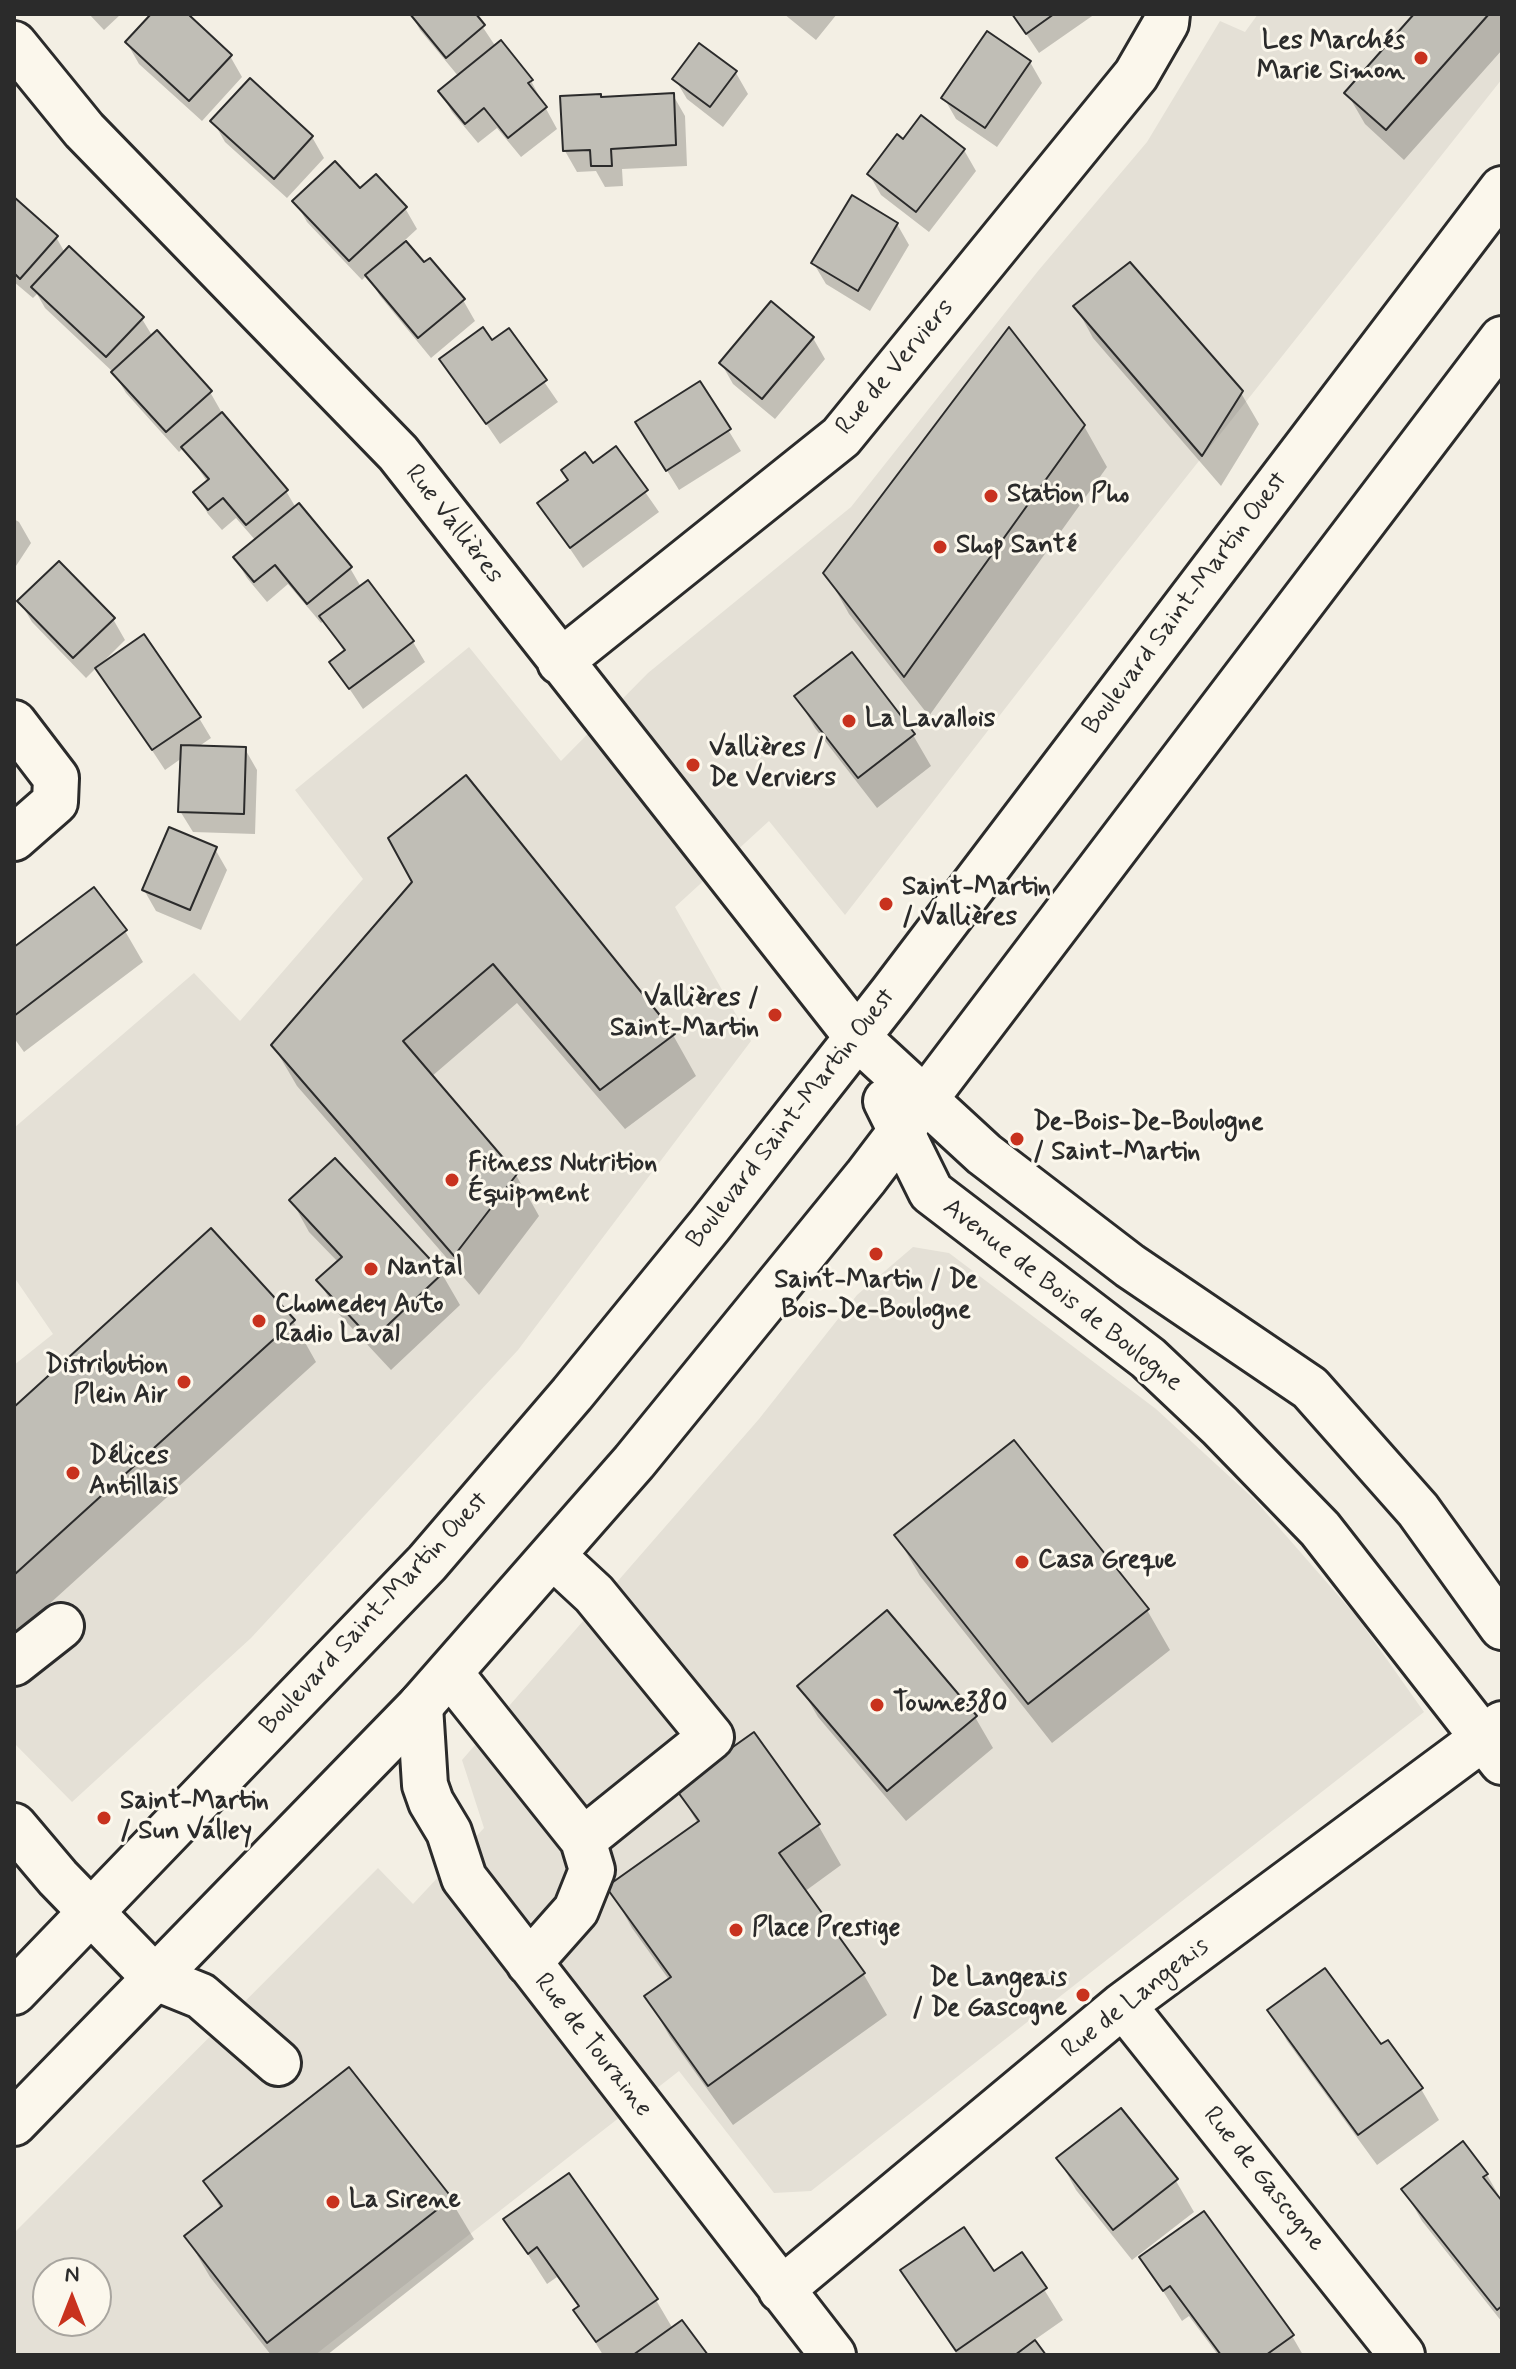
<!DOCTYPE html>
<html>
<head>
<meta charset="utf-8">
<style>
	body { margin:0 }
	#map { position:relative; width:1516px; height:2369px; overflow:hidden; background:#f3efe4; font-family:Mynerve,sans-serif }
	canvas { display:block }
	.frame { position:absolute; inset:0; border:16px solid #2b2b2b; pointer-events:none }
	.north { position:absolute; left:32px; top:2257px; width:80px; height:80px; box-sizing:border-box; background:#fbf7ec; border:2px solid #a8a59f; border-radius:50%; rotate:0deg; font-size:22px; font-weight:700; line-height:32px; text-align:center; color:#2b2b2b }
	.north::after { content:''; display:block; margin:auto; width:28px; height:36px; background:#c8321e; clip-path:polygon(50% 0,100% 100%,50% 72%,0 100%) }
</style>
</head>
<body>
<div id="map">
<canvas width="1516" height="2369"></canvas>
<div class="frame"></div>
<div class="north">N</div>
</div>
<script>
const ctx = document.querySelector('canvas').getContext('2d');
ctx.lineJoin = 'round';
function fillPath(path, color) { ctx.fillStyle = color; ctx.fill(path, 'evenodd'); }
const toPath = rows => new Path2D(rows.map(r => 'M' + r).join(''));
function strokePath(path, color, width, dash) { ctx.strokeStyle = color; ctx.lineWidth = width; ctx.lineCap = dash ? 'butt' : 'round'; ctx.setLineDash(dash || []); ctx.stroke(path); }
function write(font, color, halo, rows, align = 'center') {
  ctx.font = font + ' Mynerve,sans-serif'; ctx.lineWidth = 6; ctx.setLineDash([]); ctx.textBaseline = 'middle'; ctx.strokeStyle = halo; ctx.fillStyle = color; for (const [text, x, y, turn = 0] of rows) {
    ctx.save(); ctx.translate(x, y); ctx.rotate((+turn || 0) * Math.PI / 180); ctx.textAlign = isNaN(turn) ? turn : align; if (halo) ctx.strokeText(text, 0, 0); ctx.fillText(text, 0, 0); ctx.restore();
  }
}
fillPath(toPath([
	[1258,14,1502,14,1502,79,1114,568,845,915,769,821,675,907,751,1041,518,1350,251,1638,72,1802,14,1743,14,1365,53,1334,14,1277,14,1128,194,973,240,1021,363,879,295,790,469,647,561,761,648,673,851,507,1038,271,1147,142,1220,21,1245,32],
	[913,1247,949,1253,1156,1409,1254,1499,1357,1617,1424,1712,811,2191,774,2193,679,2071,315,2355,14,2355,14,2233,378,1868,413,1904,484,1828,462,1760,759,1419,857,1295],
	[48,2273,96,2273,96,2321,48,2321]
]), '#e4e0d6');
fillPath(toPath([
	[89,14,121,14,104,30],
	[154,14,185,14,230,56,242,77,202,121,139,64,127,43],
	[411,14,474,14,496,47,531,81,557,129,521,157,497,128,478,143,452,112,440,91,459,77,420,30],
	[784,14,837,14,816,40],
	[1013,14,1095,14,1039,53],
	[1417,14,1502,14,1502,50,1404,160,1365,124,1347,93],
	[1030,62,1042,83,997,147,956,119,944,98],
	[736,73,748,94,723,127,687,99,675,79],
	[250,81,312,137,324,158,287,198,225,142,213,121],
	[673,95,685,116,687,166,622,169,623,186,605,187,596,171,577,172,565,151,602,99],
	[903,142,964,150,976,171,929,232,881,195,869,174],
	[360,191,405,208,417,229,404,241,424,264,463,300,475,321,431,358,380,296,367,275,362,280,307,222,295,201],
	[14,200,56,237,65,253,142,319,153,337,210,392,222,413,286,491,296,508,298,506,350,568,361,587,413,642,425,662,363,709,332,663,345,653,324,621,321,623,288,584,267,602,247,578,235,558,256,541,236,518,222,530,208,514,196,493,208,483,184,447,179,452,126,393,114,373,45,308,37,294,33,298,14,282],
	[897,224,909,245,870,311,826,284,814,264],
	[1076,307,1241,393,1259,424,1221,486,1093,338],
	[509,331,558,402,500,444,442,359,492,343],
	[813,338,825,359,775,419,733,384,721,363],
	[700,384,741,451,679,490,650,443],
	[1084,426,1107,467,929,716,849,614,826,573],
	[615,449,659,512,583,568,539,503],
	[14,519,19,522,31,543,14,569],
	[20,602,113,619,125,640,102,663,103,665,199,718,211,738,198,747,245,749,257,770,255,834,193,832,180,811,182,758,165,770,97,667,86,678,32,622],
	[797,697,913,735,931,766,877,808,815,728],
	[215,849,227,870,201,930,156,911,144,890],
	[414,882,673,1035,696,1076,625,1129,517,1003,431,1077,516,1175,539,1216,479,1295,297,1086,273,1045],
	[125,931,143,962,24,1052,14,1038,14,950],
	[292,1201,442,1274,460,1305,391,1370,337,1312,319,1281,338,1262,309,1232],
	[293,1321,316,1362,14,1636,14,1410],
	[896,1535,1147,1610,1170,1650,1052,1743,920,1576],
	[800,1686,975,1717,993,1748,906,1821,818,1717],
	[678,1789,818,1825,841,1865,804,1892,864,1975,887,2015,733,2125,670,2037,647,1997,670,1981,632,1928,609,1887,698,1824],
	[1270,2010,1380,2047,1421,2089,1439,2120,1377,2165,1287,2041],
	[1059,2159,1176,2181,1194,2212,1132,2260,1076,2190],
	[1487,2175,1502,2201,1502,2322,1422,2221,1404,2190],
	[205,2182,450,2199,474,2239,327,2355,271,2355,210,2277,186,2236,221,2209],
	[505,2219,656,2300,673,2329,705,2355,603,2355,576,2311,579,2308,557,2277,547,2284],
	[1022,2254,1063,2320,1033,2341,1044,2355,957,2355,903,2271,993,2274],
	[1142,2258,1292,2336,1303,2355,1218,2355,1189,2316,1182,2321]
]), '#0003');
const building = toPath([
	[151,14,188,14,232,55,189,101,125,42,151,14],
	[410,14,476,14,485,25,446,58,410,14],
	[1012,14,1054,14,1026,34,1012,14],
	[1414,14,1489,14,1386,130,1344,93,1414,14],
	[987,31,1031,61,985,128,941,98,987,31],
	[501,40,533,80,528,83,547,107,508,138,484,108,465,124,438,91,501,40],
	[699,43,737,71,710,107,672,79,699,43],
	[250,78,313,136,274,179,210,121,250,78],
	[674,93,676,145,611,149,612,166,591,166,590,150,563,151,560,96,601,94,601,97,674,93],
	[921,115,965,149,916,212,867,174,897,134,903,139,921,115],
	[335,161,360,188,376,174,407,207,349,261,292,201,335,161],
	[852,195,898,223,858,291,811,263,852,195],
	[14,197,58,236,20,279,14,273,14,197],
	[406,241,424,262,430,258,465,299,418,338,365,275,406,241],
	[69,246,144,317,106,357,31,287,69,246],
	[1130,262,1243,391,1202,456,1073,306,1130,262],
	[771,301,814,337,762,399,719,363,771,301],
	[483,327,492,340,509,328,547,380,486,424,439,359,483,327],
	[1009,327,1085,425,904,677,823,573,1009,327],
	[157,330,212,391,166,432,111,372,157,330],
	[700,381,731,429,666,471,635,422,700,381],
	[222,412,288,490,246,525,223,498,208,510,193,492,209,479,181,447,222,412],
	[616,446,648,490,570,548,537,503,568,480,561,470,585,452,593,463,616,446],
	[299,503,352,567,307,604,275,565,254,582,233,557,299,503],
	[59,561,115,618,73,658,17,601,59,561],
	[368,580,414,641,349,689,329,662,345,650,319,616,368,580],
	[144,634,201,717,152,750,95,668,144,634],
	[852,652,915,734,858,778,794,696,852,652],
	[181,745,246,747,244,814,178,812,181,745],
	[466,775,675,1034,600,1090,493,964,403,1041,517,1174,454,1256,271,1045,412,882,388,838,466,775],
	[169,827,217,847,190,910,142,890,169,827],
	[94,887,127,930,14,1016,14,947,94,887],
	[335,1158,443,1273,372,1340,316,1280,342,1257,289,1200,335,1158],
	[211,1228,295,1320,14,1575,14,1407,211,1228],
	[1014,1440,1149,1609,1028,1704,894,1535,1014,1440],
	[887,1610,977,1716,887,1791,797,1686,887,1610],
	[754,1732,820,1824,779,1853,865,1973,708,2086,644,1996,671,1977,606,1887,699,1821,675,1788,754,1732],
	[1325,1968,1381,2044,1388,2040,1423,2088,1358,2135,1267,2010,1325,1968],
	[349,2067,452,2198,267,2343,184,2236,222,2206,203,2181,349,2067],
	[1121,2108,1178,2179,1113,2230,1056,2158,1121,2108],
	[1463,2141,1488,2174,1483,2177,1502,2201,1502,2306,1497,2310,1401,2189,1463,2141],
	[569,2173,658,2299,596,2342,573,2310,579,2306,537,2247,528,2254,503,2219,569,2173],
	[1204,2211,1294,2335,1266,2355,1221,2355,1170,2286,1163,2291,1139,2257,1204,2211],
	[964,2227,994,2271,1022,2252,1047,2288,956,2351,900,2270,964,2227],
	[682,2320,708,2355,633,2355,682,2320],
	[1035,2340,1046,2355,1015,2355,1035,2340]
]);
fillPath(building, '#c0beb6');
strokePath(building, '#2b2b2b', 2);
const minor = toPath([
	[14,44,84,130,398,453,857,1037,984,1154,1130,1266,1310,1388,1418,1510,1502,1627],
	[560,662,841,437,1136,75,1166,23,1167,14],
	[14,723,56,778,55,802,14,838],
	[886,1101,931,1192,1148,1358,1220,1426,1320,1529,1502,1762],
	[553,1556,594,1594,711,1737,583,1840],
	[14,1663,61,1626],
	[450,1673,583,1840,592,1870,576,1910,529,1963],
	[420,1706,425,1785,431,1802,449,1832,464,1878,833,2355],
	[14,1826,58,1878,154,1977,201,1996,278,2063],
	[1123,2005,1402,2355],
	[781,2290,1123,2005,1502,1724]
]);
const major = toPath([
	[14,1992,427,1563,572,1394,710,1225,892,993,1502,189],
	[14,2123,420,1706,634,1462,866,1177,1502,339]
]);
strokePath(minor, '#2b2b2b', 50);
strokePath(major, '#2b2b2b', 50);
strokePath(minor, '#fbf7ec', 44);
strokePath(major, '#fbf7ec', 44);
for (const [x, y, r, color] of [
	[1421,58,8,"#c8321e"],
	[991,496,8,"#c8321e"],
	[940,547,8,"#c8321e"],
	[849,721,8,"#c8321e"],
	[693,765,8,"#c8321e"],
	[886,904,8,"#c8321e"],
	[775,1015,8,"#c8321e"],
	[1017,1139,8,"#c8321e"],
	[452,1180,8,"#c8321e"],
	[876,1254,8,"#c8321e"],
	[371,1269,8,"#c8321e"],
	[259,1321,8,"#c8321e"],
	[184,1382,8,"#c8321e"],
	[73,1473,8,"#c8321e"],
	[1022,1562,8,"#c8321e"],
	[877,1705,8,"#c8321e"],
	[104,1818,8,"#c8321e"],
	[736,1930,8,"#c8321e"],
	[1083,1995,8,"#c8321e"],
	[333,2202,8,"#c8321e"]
]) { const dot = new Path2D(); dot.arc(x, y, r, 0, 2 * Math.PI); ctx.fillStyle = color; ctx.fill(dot); strokePath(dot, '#fbf7ec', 3); }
write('bold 26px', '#2b2b2b', '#fbf7ec', [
	["Les Marchés",1405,43,"right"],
	["Marie Simon",1405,73,"right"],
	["Station Pho",1007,496],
	["Shop Santé",956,547],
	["La Lavallois",865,721],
	["Vallières /",709,750],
	["De Verviers",709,780],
	["Saint-Martin",902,889],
	["/ Vallières",902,919],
	["Vallières /",759,1000,"right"],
	["Saint-Martin",759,1030,"right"],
	["De-Bois-De-Boulogne",1033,1124],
	["/ Saint-Martin",1033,1154],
	["Fitness Nutrition",468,1165],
	["Équipment",468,1195],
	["Nantal",387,1269],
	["Saint-Martin / De",876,1282,"center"],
	["Bois-De-Boulogne",876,1312,"center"],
	["Chomedey Auto",275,1306],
	["Radio Laval",275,1336],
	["Distribution",168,1367,"right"],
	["Plein Air",168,1397,"right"],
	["Délices",89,1458],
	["Antillais",89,1488],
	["Casa Greque",1038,1562],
	["Towne380",893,1705],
	["Saint-Martin",120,1803],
	["/ Sun Valley",120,1833],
	["Place Prestige",752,1930],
	["De Langeais",1067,1980,"right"],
	["/ De Gascogne",1067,2010,"right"],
	["La Sirene",349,2202]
], 'left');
write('26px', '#2b2b2b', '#fbf7ec', [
	["Rue de Verviers",896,368,-50],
	["Rue Vallières",453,525,52],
	["Boulevard Saint-Martin Ouest",1186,604,-53],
	["Boulevard Saint-Martin Ouest",792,1119,-52],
	["Avenue de Bois de Boulogne",1062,1296,38],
	["Boulevard Saint-Martin Ouest",375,1614,-47],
	["Rue de Langeais",1136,1999,-38],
	["Rue de Touraine",592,2046,52],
	["Rue de Gascogne",1263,2180,51]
]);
</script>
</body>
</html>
